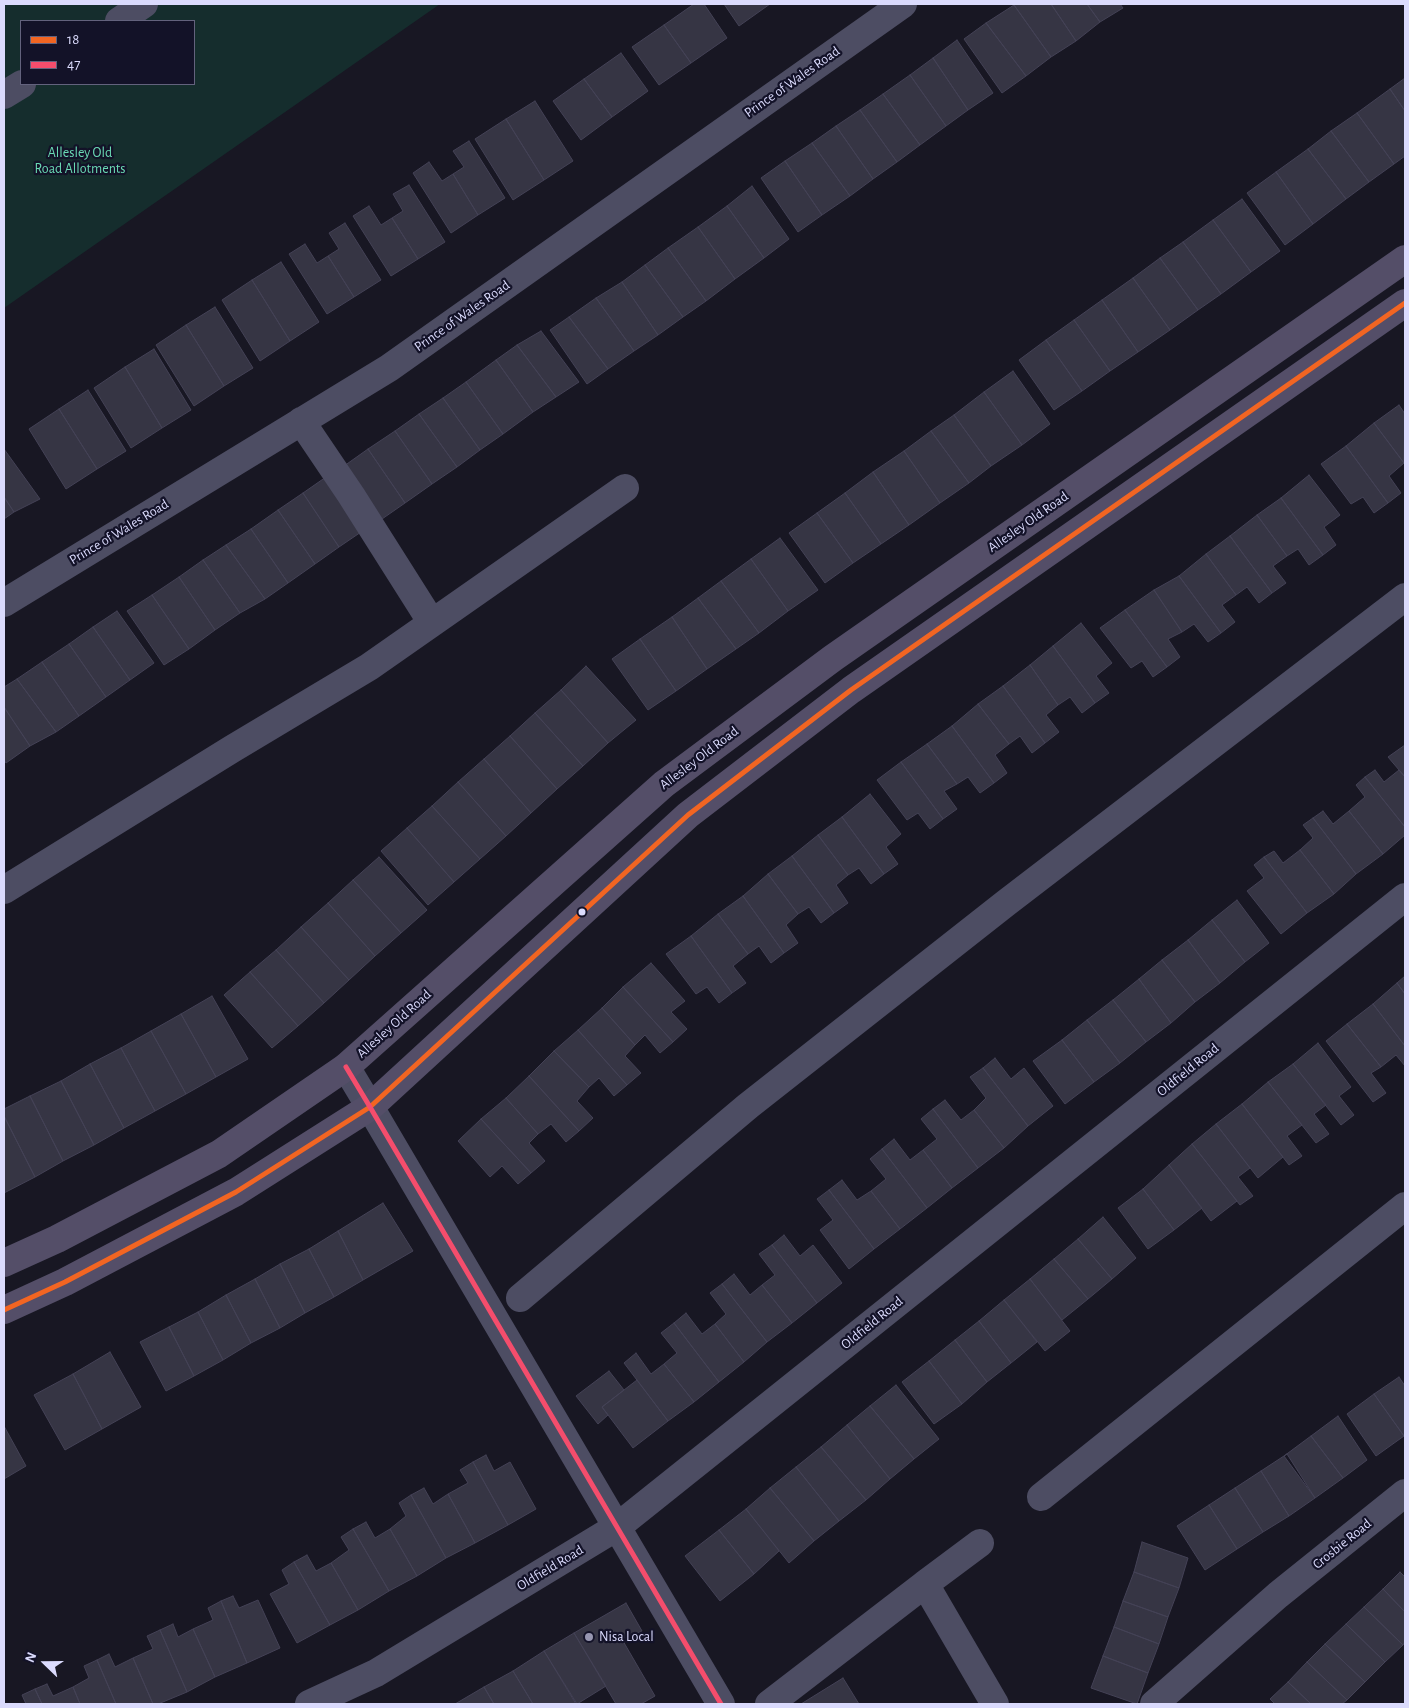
<!DOCTYPE html>
<html>
<head>
<meta charset="utf-8">
<style>
	body { margin:0 }
	#map { position:relative; width:1409px; height:1708px; overflow:hidden; background:#181723; font-family:"Alegreya Sans",sans-serif }
	canvas { display:block }
	.frame { position:absolute; inset:0; border:5px solid #dbdbfd; pointer-events:none }
	.legend { position:absolute; left:20px; top:20px; width:175px; height:65px; box-sizing:border-box; background:#131228; border:1px solid #63627d; margin:0; padding:6px 9px; list-style:none; font-size:15px; color:#dbdbfd }
	.legend li { display:flex; align-items:center; gap:10px; height:25px }
	.legend b { width:25px; border:1px solid #63627d }
	.north { position:absolute; left:20px; top:1638px; width:50px; height:50px; -webkit-text-stroke:4px #131228; paint-order:stroke; rotate:292deg; font-size:14px; font-weight:700; line-height:20px; text-align:center; color:#dbdbfd }
	.north::after { content:''; display:block; margin:auto; width:18px; height:22px; background:#dbdbfd; clip-path:polygon(50% 0,100% 100%,50% 72%,0 100%) }
</style>
</head>
<body>
<div id="map">
<canvas width="1409" height="1708"></canvas>
<div class="frame"></div>
<ul class="legend">
<li><b style="height:6px;background:#f26522"></b>18</li>
<li><b style="height:6px;background:#f44d6c"></b>47</li>
</ul>
<div class="north">N</div>
</div>
<script>
const ctx = document.querySelector('canvas').getContext('2d');
ctx.lineJoin = 'round';
function fillPath(path, color) { ctx.fillStyle = color; ctx.fill(path, 'evenodd'); }
const toPath = rows => new Path2D(rows.map(r => 'M' + r).join(''));
function strokePath(path, color, width, dash) { ctx.strokeStyle = color; ctx.lineWidth = width; ctx.lineCap = dash ? 'butt' : 'round'; ctx.setLineDash(dash || []); ctx.stroke(path); }
function write(font, color, halo, rows, align = 'center') {
  ctx.font = font + ' "Alegreya Sans",sans-serif'; ctx.lineWidth = 4.5; ctx.setLineDash([]); ctx.textBaseline = 'middle'; ctx.strokeStyle = halo; ctx.fillStyle = color; for (const [text, x, y, turn = 0] of rows) {
    ctx.save(); ctx.translate(x, y); ctx.rotate((+turn || 0) * Math.PI / 180); ctx.textAlign = isNaN(turn) ? turn : align; if (halo) ctx.strokeText(text, 0, 0); ctx.fillText(text, 0, 0); ctx.restore();
  }
}
fillPath(toPath([
	[4,4,440,4,4,308],
	[21,21,194,21,194,84,21,84]
]), '#152d2d');
const building = toPath([
	[694,4,704,4,727,38,691,63,664,25,694,4],
	[724,4,770,4,739,26,724,4],
	[1016,4,1051,4,1076,41,1051,57,1014,5,1016,4],
	[1051,4,1087,4,1100,22,1076,41,1051,4],
	[1087,4,1120,4,1123,8,1100,22,1087,4],
	[1014,5,1051,57,1026,76,986,23,1014,5],
	[986,23,1026,76,1002,93,964,39,986,23],
	[664,25,691,63,659,85,632,47,664,25],
	[957,40,993,93,968,110,933,58,957,40],
	[621,53,648,91,612,117,584,79,621,53],
	[933,58,968,110,946,126,910,75,933,58],
	[910,75,946,126,920,145,883,94,910,75],
	[1405,78,1405,111,1390,89,1405,78],
	[584,79,612,117,581,140,553,101,584,79],
	[1390,89,1405,111,1405,156,1394,164,1357,113,1390,89],
	[883,94,920,145,897,162,860,110,883,94],
	[535,101,573,161,544,180,506,119,535,101],
	[860,110,897,162,873,179,836,126,860,110],
	[1357,113,1394,164,1369,182,1331,131,1357,113],
	[506,119,544,180,513,200,475,139,506,119],
	[836,126,873,179,850,196,812,143,836,126],
	[1331,131,1369,182,1346,199,1308,149,1331,131],
	[469,141,505,198,478,215,453,174,464,167,453,151,469,141],
	[812,143,850,196,822,215,785,161,812,143],
	[1308,149,1346,199,1313,224,1276,172,1308,149],
	[785,161,822,215,798,232,761,178,785,161],
	[429,162,442,181,453,174,478,215,451,233,413,173,429,162],
	[1276,172,1313,224,1285,245,1247,193,1276,172],
	[409,185,445,242,418,259,392,218,403,211,393,194,409,185],
	[752,186,789,239,764,258,727,206,752,186],
	[1242,199,1280,251,1251,272,1213,220,1242,199],
	[369,206,381,225,392,218,418,259,391,276,353,216,369,206],
	[727,206,764,258,735,279,698,227,727,206],
	[1213,220,1251,272,1221,294,1183,242,1213,220],
	[345,223,381,280,354,297,328,256,339,249,329,233,345,223],
	[698,227,735,279,706,301,668,248,698,227],
	[1183,242,1221,294,1198,310,1160,258,1183,242],
	[305,244,317,263,328,256,354,297,327,314,289,254,305,244],
	[668,248,706,301,683,317,645,265,668,248],
	[1160,258,1198,310,1170,330,1133,278,1160,258],
	[281,262,319,322,290,341,252,280,281,262],
	[645,265,683,317,658,335,622,282,645,265],
	[1133,278,1170,330,1138,352,1102,300,1133,278],
	[252,280,290,341,260,361,222,300,252,280],
	[622,282,658,335,634,351,596,298,622,282],
	[596,298,634,351,608,369,569,317,596,298],
	[1102,300,1138,352,1110,371,1074,320,1102,300],
	[215,307,253,368,224,386,186,325,215,307],
	[569,317,608,369,587,384,550,330,569,317],
	[1074,320,1110,371,1082,391,1046,340,1074,320],
	[186,325,224,386,194,406,156,345,186,325],
	[541,331,579,382,556,397,517,345,541,331],
	[1046,340,1082,391,1054,410,1019,360,1046,340],
	[517,345,556,397,533,412,496,360,517,345],
	[154,349,191,410,162,428,125,367,154,349],
	[496,360,533,412,503,434,466,382,496,360],
	[125,367,162,428,131,448,94,388,125,367],
	[1013,371,1050,424,1022,445,984,392,1013,371],
	[466,382,503,434,480,450,443,398,466,382],
	[88,390,126,451,97,469,59,409,88,390],
	[984,392,1022,445,991,466,954,415,984,392],
	[443,398,480,450,457,467,419,414,443,398],
	[1399,405,1405,414,1404,463,1374,423,1399,405],
	[59,409,97,469,66,489,29,429,59,409],
	[419,414,457,467,432,484,395,431,419,414],
	[954,415,991,466,969,483,931,431,954,415],
	[1374,423,1404,463,1389,476,1401,493,1388,503,1346,446,1374,423],
	[395,431,432,484,405,503,368,449,395,431],
	[931,431,969,483,940,503,904,451,931,431],
	[1346,446,1388,503,1374,513,1363,497,1351,504,1321,464,1346,446],
	[4,449,40,499,14,512,4,497,4,449],
	[368,449,405,503,382,519,344,466,368,449],
	[904,451,940,503,909,525,873,472,904,451],
	[873,472,909,525,881,544,845,493,873,472],
	[1309,475,1340,515,1324,527,1336,545,1323,555,1281,498,1309,475],
	[326,477,364,530,339,547,303,493,326,477],
	[303,493,339,547,315,564,278,510,303,493],
	[845,493,881,544,853,563,817,513,845,493],
	[4,497,14,512,4,519,4,497],
	[1281,498,1323,555,1309,565,1298,549,1287,556,1257,515,1281,498],
	[278,510,315,564,288,583,251,529,278,510],
	[817,513,853,563,825,583,789,533,817,513],
	[1257,515,1287,556,1273,566,1286,583,1272,593,1230,536,1257,515],
	[251,529,288,583,265,599,226,545,251,529],
	[1230,536,1272,593,1259,603,1247,587,1236,595,1206,554,1230,536],
	[780,538,818,590,788,611,751,559,780,538],
	[226,545,265,599,240,613,203,560,226,545],
	[1206,554,1236,595,1222,605,1235,622,1221,633,1179,576,1206,554],
	[751,559,788,611,759,633,721,581,751,559],
	[203,560,240,613,215,630,179,577,203,560],
	[1179,576,1221,633,1208,642,1194,624,1182,632,1154,590,1179,576],
	[179,577,215,630,189,649,152,595,179,577],
	[721,581,759,633,736,649,698,598,721,581],
	[1154,590,1182,632,1168,639,1180,657,1167,667,1125,610,1154,590],
	[152,595,189,649,164,665,127,611,152,595],
	[698,598,736,649,707,669,672,617,698,598],
	[1125,610,1167,667,1153,677,1142,661,1131,668,1100,628,1125,610],
	[117,611,154,663,130,680,93,627,117,611],
	[672,617,707,669,676,691,640,639,672,617],
	[1081,623,1112,663,1096,676,1109,693,1095,703,1053,646,1081,623],
	[93,627,130,680,106,697,69,644,93,627],
	[640,639,676,691,648,710,612,659,640,639],
	[69,644,106,697,79,716,42,662,69,644],
	[1053,646,1095,703,1082,713,1070,697,1058,705,1030,665,1053,646],
	[42,662,79,716,56,732,17,679,42,662],
	[1030,665,1058,705,1046,715,1059,732,1045,743,1003,686,1030,665],
	[586,666,636,720,608,743,561,690,586,666],
	[17,679,56,732,30,746,4,707,4,687,17,679],
	[1003,686,1045,743,1032,753,1020,736,1009,744,978,704,1003,686],
	[561,690,608,743,583,766,535,713,561,690],
	[978,704,1009,744,995,755,1007,773,994,783,952,726,978,704],
	[4,707,30,746,6,763,4,760,4,707],
	[535,713,583,766,557,789,510,736,535,713],
	[952,726,994,783,980,793,968,777,957,784,927,744,952,726],
	[510,736,557,789,531,813,484,759,510,736],
	[927,744,957,784,944,791,957,809,943,819,901,762,927,744],
	[1405,745,1405,777,1388,757,1405,745],
	[484,759,531,813,506,836,458,782,484,759],
	[901,762,943,819,930,829,918,813,907,820,877,780,901,762],
	[1375,770,1384,782,1399,770,1405,777,1405,827,1365,777,1375,770],
	[1365,777,1405,827,1405,835,1383,854,1349,811,1365,797,1356,785,1365,777],
	[458,782,506,836,480,859,432,806,458,782],
	[870,794,901,834,886,847,898,864,884,874,842,817,870,794],
	[432,806,480,859,454,882,407,828,432,806],
	[1323,811,1333,824,1349,811,1383,854,1356,874,1313,818,1323,811],
	[842,817,884,874,871,884,859,868,848,875,818,835,842,817],
	[1313,818,1356,874,1334,894,1300,850,1313,838,1303,825,1313,818],
	[407,828,454,882,428,905,381,851,407,828],
	[818,835,848,875,836,885,848,903,834,913,792,856,818,835],
	[1300,850,1334,894,1307,913,1264,857,1274,851,1283,863,1300,850],
	[792,856,834,913,821,923,809,907,798,914,768,874,792,856],
	[379,857,427,910,401,933,353,880,379,857],
	[1264,857,1307,913,1281,934,1247,891,1264,878,1254,865,1264,857],
	[768,874,798,914,786,925,798,943,784,953,743,896,768,874],
	[353,880,401,933,375,956,328,903,353,880],
	[743,896,784,953,771,963,759,946,748,954,718,914,743,896],
	[1237,900,1269,943,1245,962,1212,920,1237,900],
	[328,903,375,956,349,980,301,927,328,903],
	[718,914,748,954,733,966,746,983,732,993,691,936,718,914],
	[1212,920,1245,962,1220,983,1188,940,1212,920],
	[301,927,349,980,324,1003,276,950,301,927],
	[691,936,732,993,719,1003,707,987,696,994,666,954,691,936],
	[1188,940,1220,983,1195,1002,1162,960,1188,940],
	[276,950,324,1003,298,1026,250,972,276,950],
	[1162,960,1195,1002,1171,1023,1139,979,1162,960],
	[651,963,685,1001,671,1012,687,1029,673,1042,623,987,651,963],
	[250,972,298,1026,272,1048,224,995,250,972],
	[1405,976,1405,994,1397,983,1405,976],
	[1139,979,1171,1023,1146,1042,1113,1000,1139,979],
	[1397,983,1405,994,1405,1046,1373,1004,1397,983],
	[623,987,673,1042,660,1053,645,1035,635,1045,602,1008,623,987],
	[212,996,248,1059,216,1077,181,1014,212,996],
	[1113,1000,1146,1042,1120,1063,1087,1020,1113,1000],
	[1373,1004,1405,1046,1405,1066,1396,1055,1381,1067,1347,1024,1373,1004],
	[602,1008,635,1045,625,1056,641,1073,627,1085,578,1030,602,1008],
	[181,1014,216,1077,186,1094,151,1031,181,1014],
	[1087,1020,1120,1063,1094,1082,1062,1040,1087,1020],
	[1347,1024,1381,1067,1371,1073,1386,1093,1373,1102,1326,1041,1347,1024],
	[578,1030,627,1085,614,1096,599,1078,589,1087,554,1051,578,1030],
	[151,1031,186,1094,155,1111,121,1048,151,1031],
	[1062,1040,1094,1082,1065,1104,1033,1061,1062,1040],
	[1318,1043,1351,1087,1339,1096,1354,1115,1341,1125,1293,1064,1318,1043],
	[121,1048,155,1111,124,1128,90,1064,121,1048],
	[554,1051,589,1087,577,1101,593,1118,579,1131,529,1076,554,1051],
	[995,1058,1011,1079,1024,1068,1053,1106,1028,1126,983,1068,995,1058],
	[90,1064,124,1128,94,1145,61,1081,90,1064],
	[1293,1064,1326,1105,1314,1114,1329,1134,1316,1143,1268,1082,1293,1064],
	[983,1068,1028,1126,1004,1148,974,1110,986,1098,970,1077,983,1068],
	[529,1076,579,1131,566,1142,551,1124,538,1134,506,1098,529,1076],
	[61,1081,94,1145,63,1161,30,1096,61,1081],
	[1268,1082,1302,1125,1287,1136,1302,1156,1289,1165,1242,1104,1268,1082],
	[30,1096,63,1161,35,1177,4,1116,4,1109,30,1096],
	[506,1098,538,1134,529,1143,545,1161,531,1173,481,1119,506,1098],
	[945,1100,961,1120,974,1110,1004,1148,978,1168,933,1109,945,1100],
	[1242,1104,1283,1157,1258,1178,1216,1124,1242,1104],
	[933,1109,978,1168,952,1188,923,1150,937,1139,921,1119,933,1109],
	[4,1116,35,1177,4,1193,4,1116],
	[481,1119,531,1173,518,1184,502,1166,490,1177,458,1141,481,1119],
	[1216,1124,1250,1168,1238,1177,1253,1196,1240,1205,1192,1144,1216,1124],
	[894,1139,910,1160,923,1150,952,1188,927,1208,882,1149,894,1139],
	[1192,1144,1237,1201,1211,1221,1169,1165,1192,1144],
	[882,1149,927,1208,900,1229,871,1191,886,1179,870,1159,882,1149],
	[1169,1165,1202,1208,1174,1230,1143,1189,1169,1165],
	[842,1180,857,1200,871,1191,900,1229,874,1249,829,1190,842,1180],
	[1143,1189,1174,1230,1148,1249,1118,1208,1143,1189],
	[829,1190,874,1249,849,1269,820,1230,833,1220,817,1199,829,1190],
	[383,1203,413,1251,363,1280,338,1231,383,1203],
	[1103,1217,1136,1258,1112,1279,1078,1239,1103,1217],
	[338,1231,363,1280,334,1297,309,1249,338,1231],
	[784,1235,800,1256,813,1245,842,1283,817,1303,772,1245,784,1235],
	[1078,1239,1112,1279,1088,1299,1054,1259,1078,1239],
	[772,1245,817,1303,792,1323,762,1285,775,1275,759,1254,772,1245],
	[309,1249,334,1297,305,1313,280,1264,309,1249],
	[1054,1259,1088,1299,1062,1320,1030,1279,1054,1259],
	[280,1264,305,1313,280,1328,255,1279,280,1264],
	[734,1274,750,1295,762,1285,792,1323,767,1342,722,1284,734,1274],
	[255,1279,280,1328,251,1343,226,1295,255,1279],
	[1030,1279,1070,1331,1045,1351,1004,1300,1030,1279],
	[722,1284,767,1342,744,1362,715,1324,726,1314,710,1293,722,1284],
	[226,1295,251,1343,223,1360,198,1312,226,1295],
	[1004,1300,1037,1342,1011,1363,979,1321,1004,1300],
	[198,1312,223,1360,194,1376,169,1327,198,1312],
	[686,1313,702,1334,715,1324,744,1362,719,1382,674,1323,686,1313],
	[979,1321,1011,1363,987,1382,955,1340,979,1321],
	[674,1323,719,1382,694,1402,664,1364,677,1353,661,1333,674,1323],
	[169,1327,194,1376,166,1391,140,1342,169,1327],
	[955,1340,987,1382,962,1404,929,1361,955,1340],
	[110,1352,141,1407,102,1429,73,1374,110,1352],
	[636,1353,651,1374,664,1364,694,1402,668,1421,624,1363,636,1353],
	[929,1361,962,1404,934,1424,902,1382,929,1361],
	[609,1371,624,1390,602,1407,608,1415,598,1424,576,1396,609,1371],
	[73,1374,102,1429,65,1450,34,1395,73,1374],
	[1399,1377,1405,1386,1405,1435,1404,1436,1374,1394,1399,1377],
	[637,1380,668,1421,633,1448,602,1407,637,1380],
	[896,1385,939,1439,914,1459,870,1406,896,1385],
	[1374,1394,1404,1436,1376,1456,1347,1414,1374,1394],
	[870,1406,914,1459,890,1479,847,1425,870,1406],
	[1338,1416,1367,1460,1343,1478,1311,1436,1338,1416],
	[847,1425,890,1479,866,1500,821,1447,847,1425],
	[4,1426,26,1466,4,1479,4,1426],
	[1311,1436,1343,1478,1315,1498,1284,1456,1311,1436],
	[821,1447,866,1500,839,1521,796,1467,821,1447],
	[1287,1454,1315,1498,1289,1516,1261,1471,1287,1454],
	[486,1455,494,1471,510,1462,536,1509,508,1525,473,1462,486,1455],
	[473,1462,508,1525,475,1543,448,1494,468,1483,460,1470,473,1462],
	[796,1467,839,1521,814,1541,770,1488,796,1467],
	[1261,1471,1289,1516,1263,1532,1235,1488,1261,1471],
	[424,1488,433,1504,448,1494,475,1543,446,1558,411,1495,424,1488],
	[770,1488,814,1541,789,1563,746,1509,770,1488],
	[1235,1488,1263,1532,1237,1549,1209,1505,1235,1488],
	[411,1495,446,1558,417,1576,390,1529,406,1516,399,1503,411,1495],
	[1209,1505,1237,1549,1205,1570,1177,1526,1209,1505],
	[746,1509,779,1551,754,1574,719,1530,746,1509],
	[366,1522,375,1538,390,1529,417,1576,389,1591,353,1529,366,1522],
	[353,1529,389,1591,358,1610,331,1563,349,1550,341,1537,353,1529],
	[719,1530,754,1574,720,1601,685,1556,719,1530],
	[1142,1542,1188,1558,1179,1588,1134,1572,1142,1542],
	[307,1555,316,1571,331,1563,358,1610,330,1625,294,1562,307,1555],
	[294,1562,330,1625,297,1643,270,1594,289,1584,282,1570,294,1562],
	[1134,1572,1179,1588,1168,1617,1123,1601,1134,1572],
	[1400,1572,1405,1577,1405,1612,1383,1589,1400,1572],
	[1383,1589,1405,1612,1405,1642,1403,1645,1364,1607,1383,1589],
	[233,1596,239,1608,258,1600,280,1648,247,1663,221,1601,233,1596],
	[221,1601,247,1663,215,1677,193,1629,213,1620,208,1608,221,1601],
	[1123,1601,1168,1617,1159,1644,1114,1627,1123,1601],
	[626,1603,642,1631,623,1641,655,1696,641,1704,616,1704,574,1633,626,1603],
	[1364,1607,1403,1645,1385,1662,1346,1624,1364,1607],
	[173,1624,178,1637,193,1629,215,1677,187,1692,160,1630,173,1624],
	[1346,1624,1385,1662,1365,1682,1325,1644,1346,1624],
	[1114,1627,1159,1644,1148,1673,1103,1656,1114,1627],
	[160,1630,187,1692,158,1704,153,1704,133,1658,153,1649,147,1636,160,1630],
	[574,1633,606,1686,577,1704,544,1651,574,1633],
	[1325,1644,1365,1682,1347,1700,1307,1662,1325,1644],
	[544,1651,576,1704,533,1704,513,1671,544,1651],
	[109,1654,115,1667,133,1658,153,1704,116,1704,97,1660,109,1654],
	[1103,1656,1148,1673,1137,1704,1091,1688,1103,1656],
	[97,1660,116,1704,80,1704,73,1687,89,1678,84,1666,97,1660],
	[1307,1662,1347,1700,1342,1704,1311,1704,1288,1682,1307,1662],
	[513,1671,533,1704,494,1704,484,1687,513,1671],
	[843,1678,859,1704,801,1704,843,1678],
	[1288,1682,1311,1704,1275,1704,1270,1699,1288,1682],
	[47,1684,53,1696,73,1687,80,1704,42,1704,35,1689,47,1684],
	[484,1687,494,1704,455,1704,484,1687],
	[35,1689,42,1704,26,1704,22,1695,35,1689]
]);
fillPath(building, '#363544');
strokePath(building, '#444256', 1);
strokePath(toPath([
	[119,21,144,4],
	[4,95,22,84],
	[301,421,351,495,432,623],
	[4,603,389,368,903,4],
	[4,890,232,749,369,667,625,488],
	[346,1067,370,1107,721,1704],
	[520,1298,748,1106,1006,903,1405,597],
	[1041,1497,1405,1206],
	[925,1584,980,1543],
	[309,1704,376,1673,617,1527,1405,897],
	[769,1704,925,1584,995,1704],
	[1154,1704,1278,1595,1405,1493]
]), '#4d4d63', 28);
strokePath(toPath([
	[4,1263,57,1239,219,1154,346,1067,664,784,833,658,1405,259],
	[4,1310,65,1282,236,1192,370,1107,688,815,851,690,1405,303]
]), '#544e68', 28);
strokePath(toPath([
	[4,1310,65,1282,236,1192,370,1107,688,815,851,690,1405,303]
]), '#f26522', 5);
strokePath(toPath([
	[346,1067,370,1107,721,1704]
]), '#f44d6c', 5);
for (const [x, y, r, color] of [
	[582,912,4.5,"#dbdbfd"],
	[589,1637,5,"#9796b1"]
]) { const dot = new Path2D(); dot.arc(x, y, r, 0, 2 * Math.PI); ctx.fillStyle = color; ctx.fill(dot); strokePath(dot, '#131228', 2); }
write('14px', '#dbdbfd', '#131228', [
	["Prince of Wales Road",792,82,-35],
	["Prince of Wales Road",462,316,-35],
	["Allesley Old Road",1028,522,-35],
	["Prince of Wales Road",119,532,-31],
	["Allesley Old Road",699,758,-37],
	["Allesley Old Road",394,1024,-42],
	["Oldfield Road",1188,1070,-39],
	["Oldfield Road",872,1323,-39],
	["Crosbie Road",1342,1544,-39],
	["Oldfield Road",550,1568,-31]
]);
write('14px', '#6adab4', '#131228', [
	["Allesley Old",80,153],
	["Road Allotments",80,169]
]);
write('14px', '#dbdbfd', '#131228', [
	["Nisa Local",599,1637]
], 'left');
</script>
</body>
</html>
